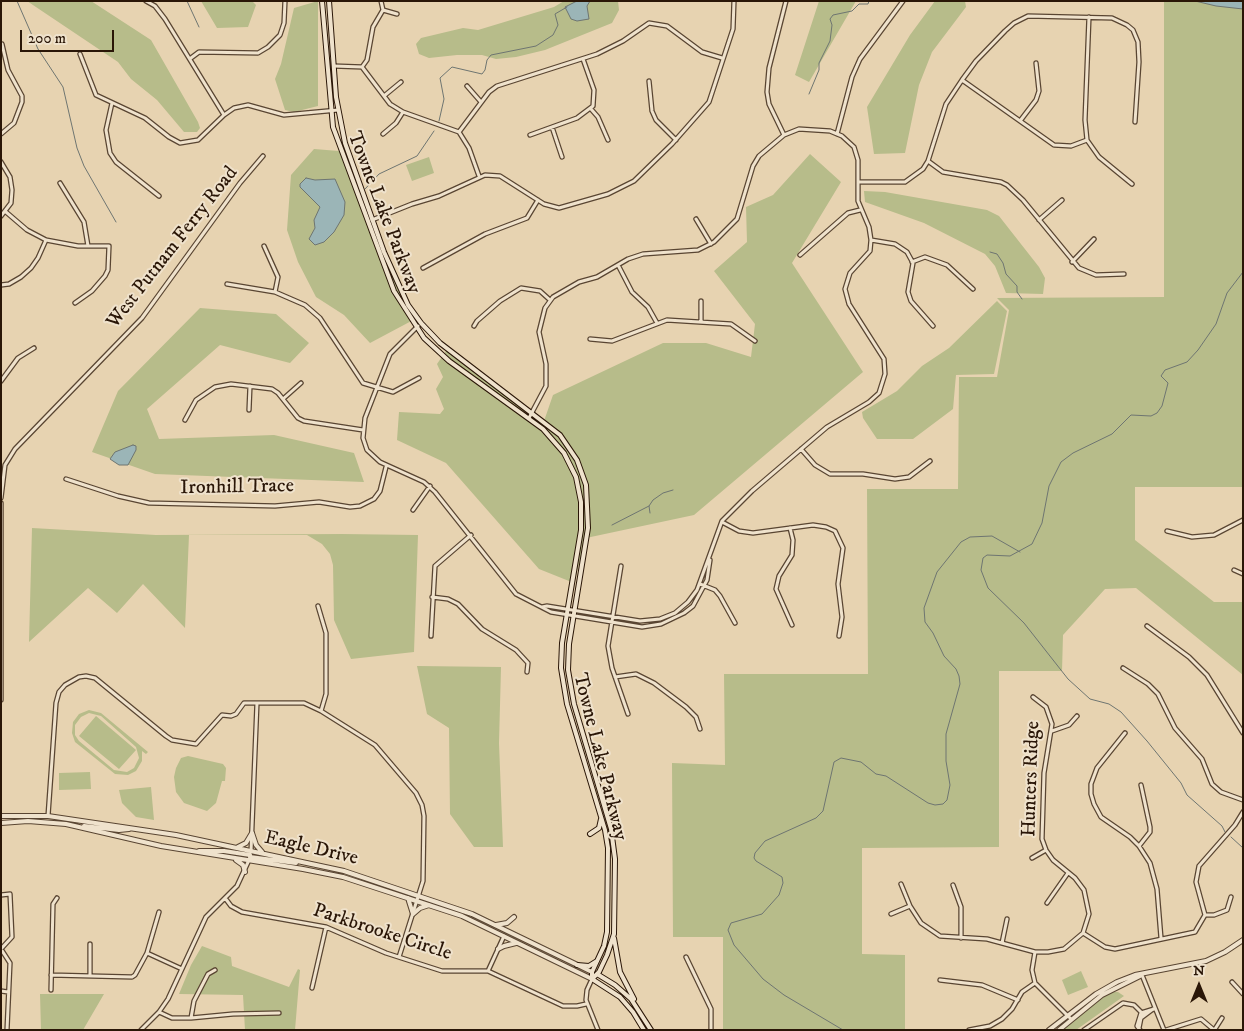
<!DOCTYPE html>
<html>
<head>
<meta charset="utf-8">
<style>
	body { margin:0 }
	#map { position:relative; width:1244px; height:1031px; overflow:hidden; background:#e7d3b1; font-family:"IM FELL DW Pica",serif }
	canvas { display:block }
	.frame { position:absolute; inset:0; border:2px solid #2a1607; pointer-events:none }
	.north { position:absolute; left:1174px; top:961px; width:50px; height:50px; -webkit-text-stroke:4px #efe2cc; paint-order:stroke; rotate:0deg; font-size:14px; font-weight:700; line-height:20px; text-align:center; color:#2a1607 }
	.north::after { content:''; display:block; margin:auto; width:18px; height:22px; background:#2a1607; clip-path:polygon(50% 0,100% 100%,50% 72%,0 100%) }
	.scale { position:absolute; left:20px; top:30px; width:94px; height:22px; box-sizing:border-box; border:2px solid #2a1607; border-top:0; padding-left:6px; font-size:15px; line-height:18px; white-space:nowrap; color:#2a1607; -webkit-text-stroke:4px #efe2cc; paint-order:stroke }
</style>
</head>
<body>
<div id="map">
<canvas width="1244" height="1031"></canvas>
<div class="frame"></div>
<div class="north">N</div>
<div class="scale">200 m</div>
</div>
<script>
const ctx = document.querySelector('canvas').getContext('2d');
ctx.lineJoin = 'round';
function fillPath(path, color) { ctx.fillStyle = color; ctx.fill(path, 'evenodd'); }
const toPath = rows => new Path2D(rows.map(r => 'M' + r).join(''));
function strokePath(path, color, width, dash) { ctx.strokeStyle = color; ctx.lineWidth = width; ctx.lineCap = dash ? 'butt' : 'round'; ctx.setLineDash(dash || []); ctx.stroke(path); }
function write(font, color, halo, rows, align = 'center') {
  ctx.font = font + ' "IM FELL DW Pica",serif'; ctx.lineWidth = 4; ctx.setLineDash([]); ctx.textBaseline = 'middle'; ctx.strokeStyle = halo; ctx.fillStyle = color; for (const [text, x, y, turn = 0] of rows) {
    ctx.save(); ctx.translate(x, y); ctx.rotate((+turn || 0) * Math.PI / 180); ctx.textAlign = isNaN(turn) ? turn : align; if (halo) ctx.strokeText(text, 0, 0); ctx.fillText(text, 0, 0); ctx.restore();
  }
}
fillPath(toPath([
	[27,1,91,1,151,40,198,122,200,128,197,132,184,132,157,100,131,79,118,62],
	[201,1,252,1,256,5,248,27,217,28],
	[318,1,318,106,294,112,285,110,275,79,281,64,294,8],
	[564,1,618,1,619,10,612,23,545,50,516,57,496,59,482,55,457,55,429,58,419,54,416,44,421,38,463,28,478,30,554,7],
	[819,1,856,1,809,82,795,75],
	[935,1,965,1,966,7,932,52,919,85,905,153,874,154,867,107,910,35],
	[1164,1,1243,1,1243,487,1135,487,1135,540,1214,602,1243,602,1243,675,1136,588,1105,589,1063,635,1062,671,999,671,999,847,862,848,862,954,905,955,905,1030,723,1030,723,937,673,937,672,763,725,765,724,674,868,674,867,489,958,489,959,377,997,377,1009,310,997,298,1164,297],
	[314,149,351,152,388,261,417,318,370,343,344,315,316,297,298,262,287,230,291,175],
	[810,154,841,182,792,263,863,372,694,515,586,538,574,583,539,569,446,463,397,440,399,412,440,414,444,409,436,389,443,377,437,364,448,348,544,421,553,395,663,343,706,343,751,357,755,324,714,271,747,242,746,207,773,195],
	[429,157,434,173,412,181,406,165],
	[864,191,885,192,987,210,999,216,1039,267,1045,278,1043,294,1006,293,995,266,985,254,924,223,865,202],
	[997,301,1007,311,994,374,956,375,953,409,913,439,877,439,863,418,862,412,897,391,922,366,949,348],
	[200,308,276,314,309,343,290,363,220,345,147,409,159,439,274,435,354,453,364,482,155,474,92,452,118,391],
	[32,528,156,535,342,534,418,535,414,652,351,659,334,620,333,565,330,554,322,544,307,535,189,535,185,628,143,584,117,613,88,588,29,642],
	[417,666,501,667,499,743,503,847,474,847,450,814,449,728,427,714],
	[89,710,101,713,148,752,146,754,142,751,142,761,136,771,128,775,115,774,75,742,72,733,73,722,79,714],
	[89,713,101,716,136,747,139,758,134,768,127,772,114,770,79,741,75,735,75,725,81,717],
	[96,716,136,750,119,769,79,736],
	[188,756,223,764,226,768,225,781,222,781,216,803,207,811,184,803,176,792,174,777,176,768,181,758],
	[90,772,91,789,59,790,59,773],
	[151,787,154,820,136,817,122,803,119,790],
	[202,946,231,957,232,966,289,987,298,969,300,970,295,1030,245,1030,243,995,179,994,191,965],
	[1081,971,1088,987,1068,995,1062,980],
	[1111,992,1118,992,1124,996,1076,1030,1061,1030,1093,1002],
	[40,994,104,994,83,1030,41,1030]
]), '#b7bc8a');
const water = toPath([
	[577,1,590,1,587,6,589,19,577,21,571,19,565,7,577,1],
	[1195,1,1243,1,1243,9,1216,6,1195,1],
	[306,178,315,180,335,179,345,202,344,215,334,232,324,242,315,245,309,239,315,228,314,220,320,207,300,187,300,184,306,178],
	[133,445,136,446,136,450,128,465,119,465,110,459,115,452,133,445]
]);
fillPath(water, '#9bb5b7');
strokePath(water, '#6e7571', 1);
strokePath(toPath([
	[17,1,38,49,63,87,77,148,84,166,116,222],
	[187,1,199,27],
	[809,94,819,70,819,63,830,41,832,25,830,19,833,15,852,11,859,4,868,4,869,1],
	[439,121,444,99,440,78,452,67,482,74,485,70,487,60,491,55,536,46,553,35,558,25,555,14,567,7],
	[365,189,379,174,417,156,434,131],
	[990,252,997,254,1003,263,1006,274,1017,286,1017,292,1022,299],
	[650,513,649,506,653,500,663,493,673,490],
	[612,525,649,506],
	[1225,832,1222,826,1187,795,1181,783,1147,741,1121,712,1109,704,1090,699,1068,679,1024,623,988,588,981,570,983,558,987,555,1010,556,1032,544,1042,523,1049,486,1061,462,1073,453,1112,434,1131,415,1151,416,1157,413,1162,406,1167,387,1168,383,1161,376,1165,370,1187,362,1198,350,1216,324,1227,293,1243,272],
	[1231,837,1243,848],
	[843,1030,784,995,763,979,734,945,728,930,731,923,762,914,779,895,783,883,782,877,756,861,754,858,755,853,765,841,816,818,823,811,834,762,841,758,861,762,876,774,886,776,928,803,935,805,943,804,947,800,950,785,946,761,946,734,960,684,959,676,956,669,944,656,933,633,925,622,924,608,937,572,961,542,970,537,992,536,1020,552]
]), '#6e7571', 1);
const minor = toPath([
	[146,1,155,6,165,19,224,115],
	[383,10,397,14],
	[1089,17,1085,120,1087,140,1099,157,1132,184],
	[80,54,96,95,145,118,169,137,180,143,198,140,224,115,234,108,248,105,284,115,338,110],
	[191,58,199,52,258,53,268,47,280,35,284,23,285,1],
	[334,66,362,67,390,104,403,112,459,132,469,148,479,176],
	[362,67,367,60,373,27,383,10,381,1],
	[962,80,1054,145,1071,146,1087,140],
	[649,81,652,111,656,120,676,140],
	[467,86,481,102],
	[384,96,401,82],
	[112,103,106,130,110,153,116,162,159,196],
	[591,109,598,117,608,140],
	[1020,121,1036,100,1039,91,1036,63],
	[552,127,562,157],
	[459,132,489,92,497,86,597,54,623,41,649,23,667,26,702,52,722,58],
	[1,134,14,123,22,102,22,96,8,70,2,44],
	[383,134,396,123,403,112],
	[837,134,852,77,860,59,903,1],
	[530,135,577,118,593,106,594,90,583,59],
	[784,135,769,104,767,92,769,68,786,1],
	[928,161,943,172,1001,182,1007,185,1023,200,1079,268,1096,275,1124,274],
	[1,162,10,177,12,190,11,203,1,216],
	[858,182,905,182,923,169,928,161,946,104,962,80,976,61,1005,31,1014,23,1028,16,1112,18,1127,25,1133,30,1138,42,1139,62,1135,122],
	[60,183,84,222,88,246],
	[6,212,27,230,46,240,78,246,109,246,108,270,105,276,92,291,75,303],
	[696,219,711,244],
	[372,220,412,204,439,196,485,175,500,176,544,204,559,208,608,194,634,181,672,144,709,102,733,29,734,1],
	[1039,220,1062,200],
	[871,240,895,244,907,252,913,263,908,292,911,301,933,326],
	[264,246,278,277,275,292],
	[800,255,848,213,860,210],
	[912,262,925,257,947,265,973,289],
	[1072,262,1094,239],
	[618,265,632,292,648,307,657,323],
	[423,268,485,234,527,218,538,200],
	[227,284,275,292,305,305,320,318,363,383,393,392,419,378],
	[1,285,9,284,21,277,31,268,38,258,46,240],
	[701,322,701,301],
	[418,326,390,354,365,418,363,438,367,450,380,462,424,482,435,492,516,594,551,612,642,627,661,624,684,613,693,606,707,580,710,560],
	[474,326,477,321,500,301,521,288,540,291,550,300],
	[590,339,612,341,667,320,731,324,755,341],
	[1,381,18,358,34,348],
	[283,399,301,383],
	[249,410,250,386],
	[529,418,546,386,546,364,539,332,545,308,553,297,579,282,597,277,628,259,643,254,698,250,714,242,737,219,753,166,759,156,784,135,799,129,830,131,842,136,854,147,858,160,858,201,869,227,871,240,870,251,850,273,845,289,849,304,884,359,885,374,879,393,869,402,827,427,752,491,722,521,697,590,688,602,675,613,660,619,640,621,547,606,542,607],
	[185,420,196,400,215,387,231,384,272,389,278,393,298,418,304,421,363,430],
	[801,449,815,465,830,474,863,474,895,479,909,477,930,461],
	[66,479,118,496,149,503,275,506,319,502,350,507,360,506,374,499,380,491,386,467],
	[1,498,5,465,15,449,142,318,240,183,263,156],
	[1,503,1,700],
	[413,510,430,486],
	[722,522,739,531,753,533,813,525,826,527,835,531,843,548,838,584,842,617,839,636],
	[790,528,793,540,792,555,779,576,776,589,792,625],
	[1167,531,1192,537,1214,535,1243,520],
	[621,566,608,646,612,668,628,714],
	[1234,570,1243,574],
	[700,584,715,590,720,596,735,623],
	[432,597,448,599,458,604,482,629,516,650,528,663,527,672],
	[1147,626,1189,657,1207,675,1243,733],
	[431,636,435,566,471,535],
	[1123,668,1148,684,1158,694,1175,728,1202,759,1212,784,1221,792,1243,800],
	[615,677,636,674,654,683,686,707,696,717,700,729],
	[321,711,375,745,416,793,422,805,424,816,423,881,399,957],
	[1052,731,1069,725,1077,716],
	[1125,733,1097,768,1091,784,1091,794,1094,804,1101,817,1130,837,1139,846,1150,863,1157,889,1161,938],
	[48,816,56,703,59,692,65,685,79,677,86,676,95,678,166,736,172,740,196,744,222,715,231,716,236,714,244,703,304,703,321,711,326,694,326,633,318,606],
	[1139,846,1150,832,1150,827,1141,785],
	[251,851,257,703],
	[1032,858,1046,850],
	[901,884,910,906,921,923,940,936,987,939,1035,952,1048,952,1064,949,1083,933,1089,914,1084,890,1075,878,1053,860,1046,850,1042,839,1044,773,1052,724,1046,707,1033,697],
	[953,885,961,907,961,938],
	[1,895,10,894,12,937,1,949,10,963,7,1030],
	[225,898,231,906,242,912,326,927,386,953,442,971,488,971,563,1006,577,1006,586,1004],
	[1047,903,1068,873],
	[891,914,910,906],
	[1205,915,1214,915,1227,910,1231,897],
	[1083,933,1105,947,1115,949,1195,932,1205,915,1196,882,1199,866,1235,825,1243,812],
	[1002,943,1007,919],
	[1035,952,1032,970,1035,983,1071,1019],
	[147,953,182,969],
	[686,957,711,1009,711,1030],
	[488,971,504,936],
	[51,975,132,977,135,975,147,953,159,912],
	[1142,975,1164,1030],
	[90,976,90,944],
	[592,979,587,990,586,1000,598,1030],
	[940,980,982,985,1018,1000],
	[1232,982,1243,994],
	[312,988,326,927],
	[51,990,53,904,57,898],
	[1,991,8,992],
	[159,1012,172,1018,191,1018,233,1014,279,1013],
	[191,1018,194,1001,208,974,215,970],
	[1139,1028,1141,1018,1153,1009],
	[1215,1029,1222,1018],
	[141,1030,159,1012,168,999,206,917,237,886,249,860],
	[969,1030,990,1026,1002,1019,1012,1009,1022,992,1035,983],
	[1084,1030,1123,1003,1134,1005,1144,1015],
	[1140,1030,1137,1026,1141,1013,1154,1009],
	[1166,1030,1201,1019,1214,1030]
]);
const tertiary = toPath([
	[1,816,48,816,176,835,344,871,472,914,592,972],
	[1,823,28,821,66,824,161,846,303,869,343,877,462,916,592,979],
	[84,826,119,830,129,829],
	[252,833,256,845,262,852],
	[238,847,246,843,252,833],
	[199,851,224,851,250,855],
	[250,857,296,863],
	[236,860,243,865,245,872],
	[408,898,413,914],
	[413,914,420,908,429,905],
	[496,925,507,923,514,917],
	[498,949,504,946,516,943],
	[1049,1030,1096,994,1117,982,1135,975,1206,961,1225,952,1243,940],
	[1059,1030,1102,995,1140,976]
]);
const secondary = toPath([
	[322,1,333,127,394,291,424,338,449,361,543,429,564,453,576,477,581,502,581,530,562,643,561,668,567,704,605,830,608,848,607,932,604,946,592,972,592,979],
	[329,1,336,97,345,143,384,252,408,305,421,323,440,343,560,435,577,460,586,485,588,528,569,644,568,670,574,704,611,829,615,859,614,934,607,955,599,972,592,979],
	[590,834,599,828,601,819],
	[614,938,620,972,634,999],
	[577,965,589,966,597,961],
	[597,974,615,985,631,999,651,1030],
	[592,979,620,997,633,1012,644,1030]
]);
strokePath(minor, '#594532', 5.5);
strokePath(tertiary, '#594532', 6);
strokePath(secondary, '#2a1607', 6);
strokePath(minor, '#efe2cc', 3);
strokePath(tertiary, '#efe2cc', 4);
strokePath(secondary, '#efe2cc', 4);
write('20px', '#2a1607', '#efe2cc', [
	["Towne Lake Parkway",383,213,69],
	["West Putnam Ferry Road",173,248,-52],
	["Ironhill Trace",237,488,-1],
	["Towne Lake Parkway",599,757,76],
	["Hunters Ridge",1032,779,-88],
	["Eagle Drive",311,849,13],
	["Parkbrooke Circle",382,933,18]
]);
</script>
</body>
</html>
